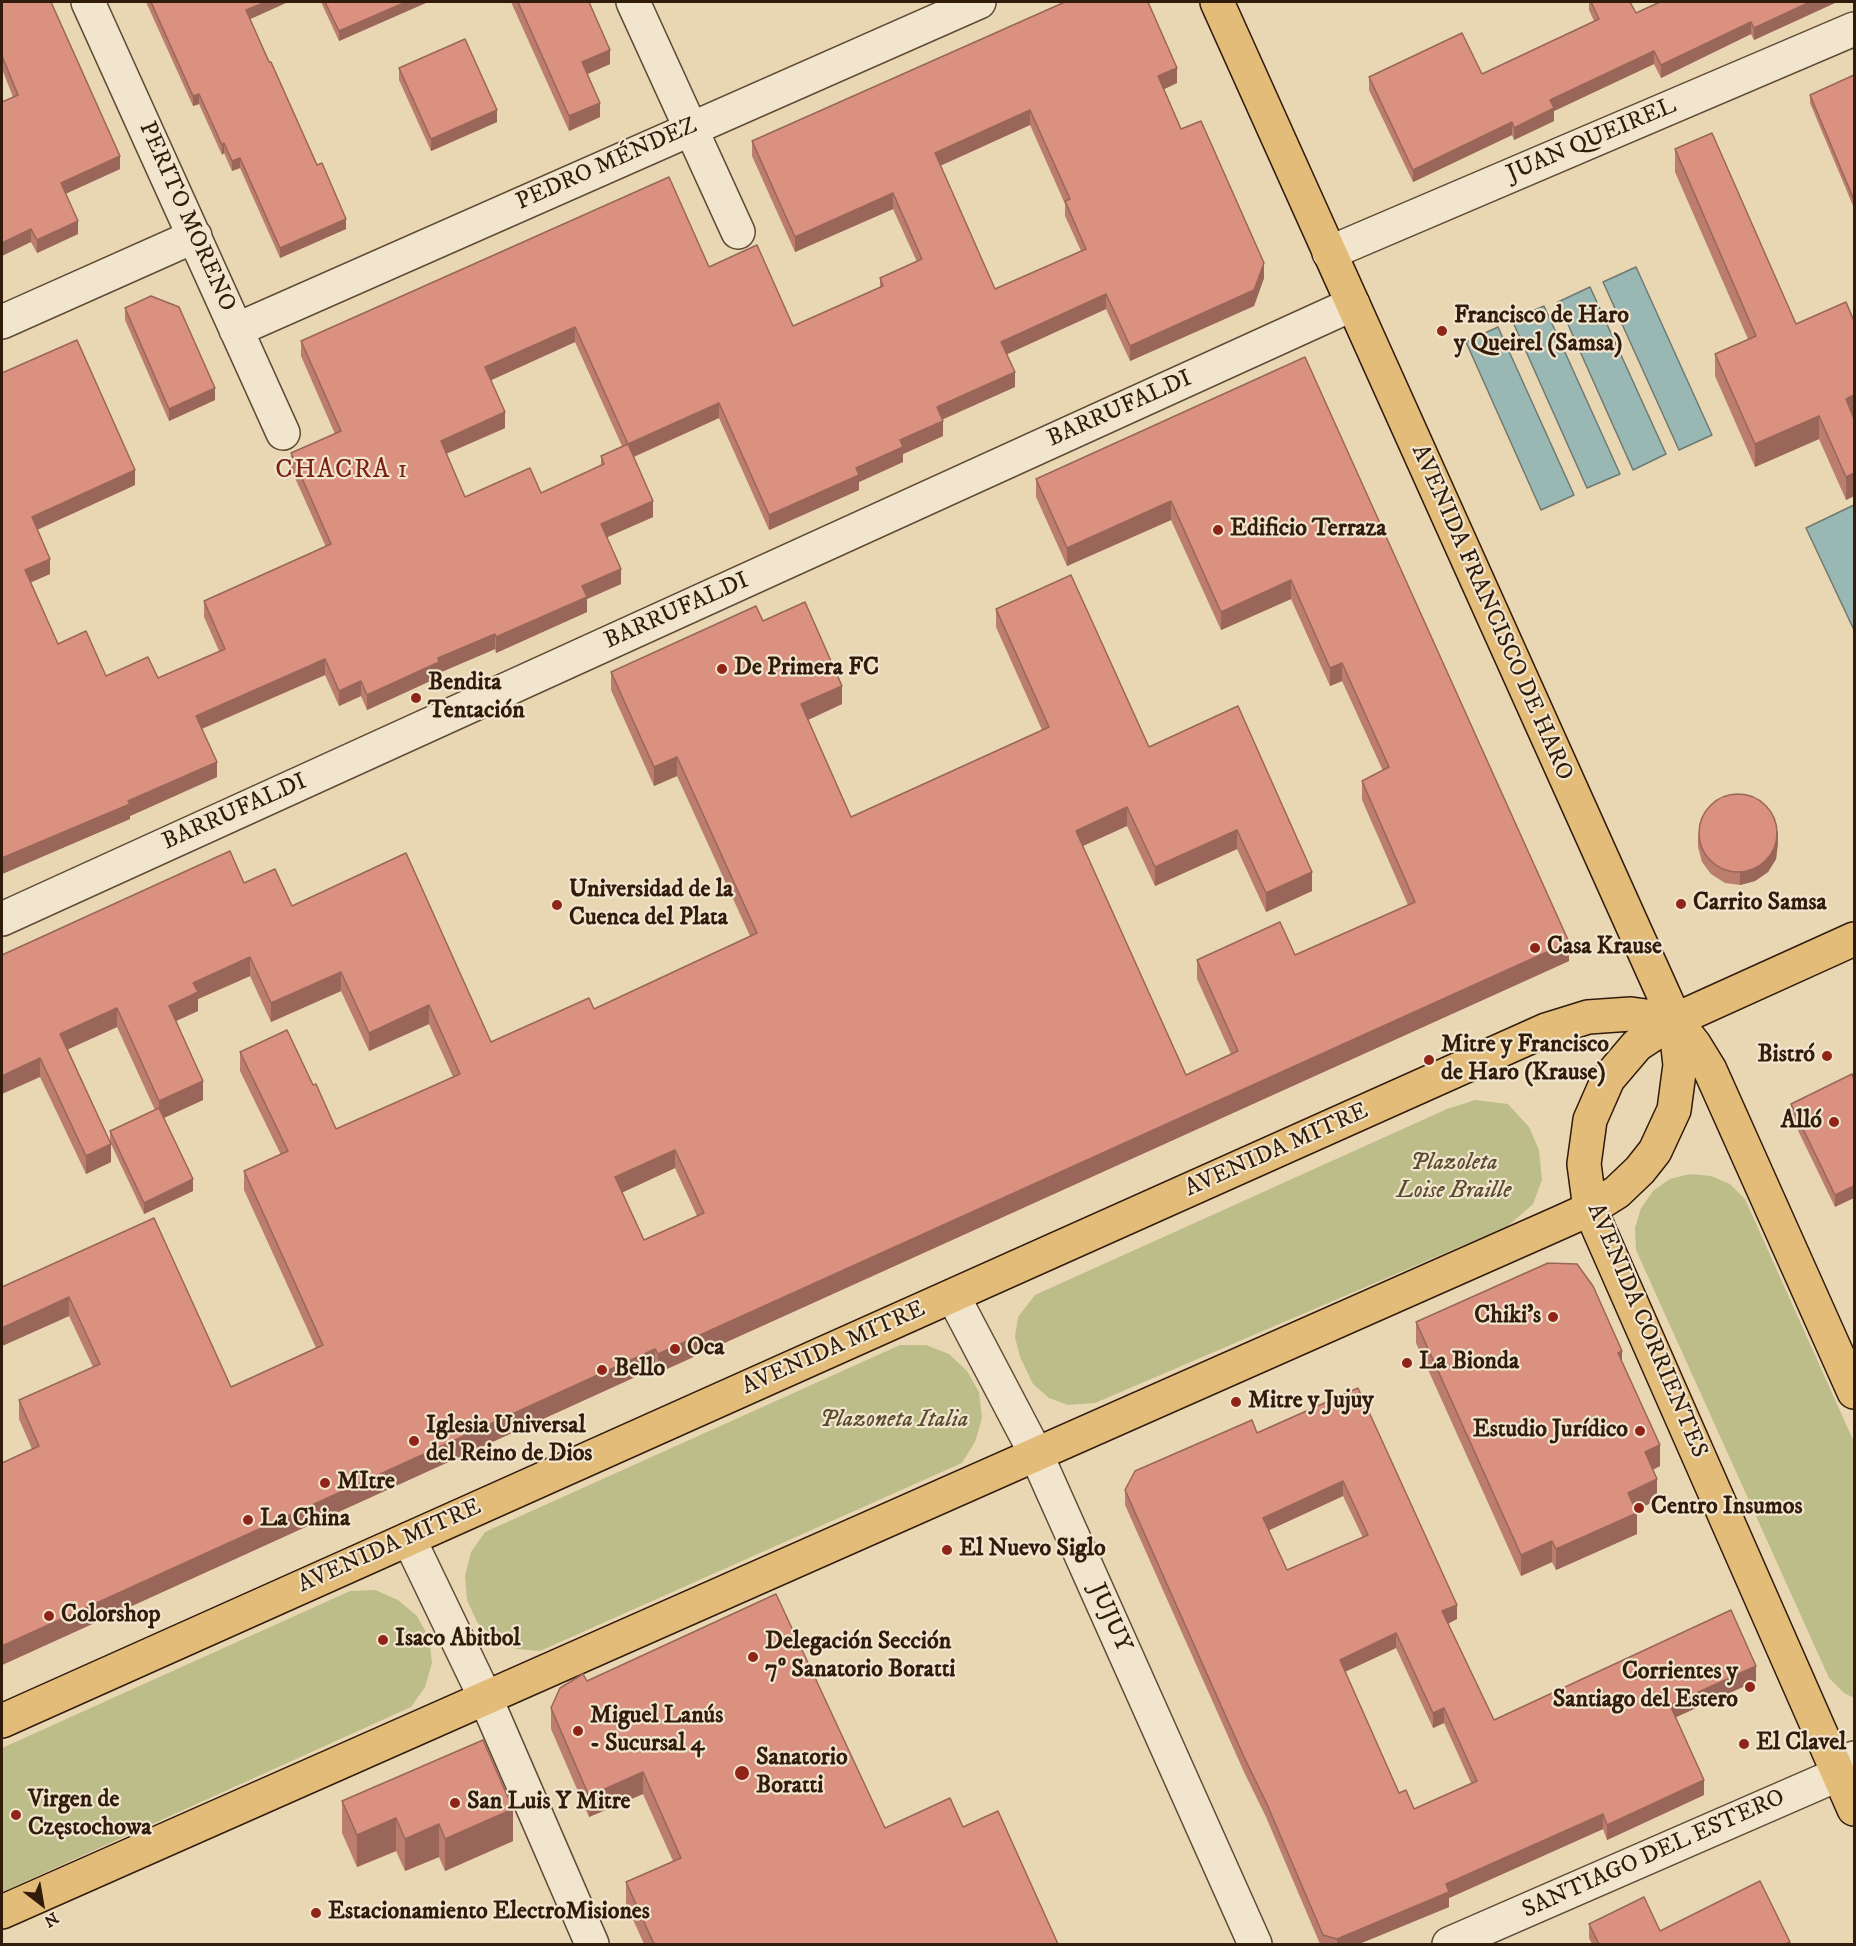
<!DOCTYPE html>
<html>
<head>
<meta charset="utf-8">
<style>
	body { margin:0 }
	#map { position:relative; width:1856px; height:1946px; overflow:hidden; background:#e9d7b3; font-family:"IM FELL DW Pica",serif }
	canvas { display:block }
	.frame { position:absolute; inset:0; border:3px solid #311b0b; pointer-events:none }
	.north { position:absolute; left:12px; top:1874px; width:60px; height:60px; -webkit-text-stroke:4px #f1e5ce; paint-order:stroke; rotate:149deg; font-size:16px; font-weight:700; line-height:24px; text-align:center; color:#311b0b }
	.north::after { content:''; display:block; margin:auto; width:21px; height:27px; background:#311b0b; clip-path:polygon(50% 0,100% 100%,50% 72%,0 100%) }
</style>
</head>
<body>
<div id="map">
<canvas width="1856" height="1946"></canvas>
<div class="frame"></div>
<div class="north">N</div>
</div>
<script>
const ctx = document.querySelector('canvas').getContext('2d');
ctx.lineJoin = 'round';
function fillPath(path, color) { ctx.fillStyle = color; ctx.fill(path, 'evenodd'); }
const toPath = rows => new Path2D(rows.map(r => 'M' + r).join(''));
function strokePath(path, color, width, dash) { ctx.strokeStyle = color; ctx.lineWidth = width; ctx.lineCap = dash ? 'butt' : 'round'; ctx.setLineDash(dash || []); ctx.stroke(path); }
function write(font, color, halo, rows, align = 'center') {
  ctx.font = font + ' "IM FELL DW Pica",serif'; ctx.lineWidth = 4.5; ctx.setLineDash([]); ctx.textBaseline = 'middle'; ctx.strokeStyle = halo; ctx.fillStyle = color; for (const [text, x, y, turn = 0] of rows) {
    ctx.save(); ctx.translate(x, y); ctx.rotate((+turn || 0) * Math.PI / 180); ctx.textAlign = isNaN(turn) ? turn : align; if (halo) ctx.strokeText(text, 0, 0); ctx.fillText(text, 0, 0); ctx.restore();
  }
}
fillPath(toPath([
	[1475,1100,1508,1104,1529,1127,1539,1150,1542,1180,1533,1204,1508,1226,1095,1403,1068,1405,1049,1398,1033,1384,1020,1357,1015,1337,1018,1317,1035,1295,1447,1109],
	[1690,1174,1711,1176,1730,1184,1745,1199,1854,1442,1854,1698,1844,1693,1829,1678,1636,1250,1635,1228,1641,1208,1653,1191,1670,1179],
	[900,1345,926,1345,949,1354,967,1371,979,1392,982,1418,975,1442,962,1463,540,1651,516,1649,494,1639,477,1622,467,1600,465,1576,471,1552,485,1532],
	[375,1590,398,1600,417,1616,429,1638,432,1663,425,1687,411,1707,2,1892,2,1748,350,1591]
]), '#bcbd89');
const water = toPath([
	[1636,267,1712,435,1679,450,1603,282,1636,267],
	[1590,287,1666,454,1633,470,1558,302,1590,287],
	[1544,306,1620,474,1587,488,1512,320,1544,306],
	[1498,327,1574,495,1541,510,1466,342,1498,327],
	[1854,505,1854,630,1806,528,1854,505]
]);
fillPath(water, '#99b8b3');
strokePath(water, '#6f7970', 1.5);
const minor = toPath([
	[88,2,283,433],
	[633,2,738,232],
	[1329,253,1854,29],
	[2,322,195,236],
	[236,330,979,2],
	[2,919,1353,304],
	[953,1296,1036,1454,1255,1944],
	[409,1539,485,1697,592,1944],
	[1449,1944,1839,1774,1854,1758]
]);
const primary = toPath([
	[1854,939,1675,1020,1637,1045,1608,1079,1590,1120,1584,1164,1590,1209,1854,1809],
	[1676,1021,1694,1044,1710,1070,1854,1392],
	[2,1721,1546,1030,1588,1017,1631,1014,1675,1020],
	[2,1912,1559,1223,1590,1209,1617,1192,1640,1170,1655,1151,1674,1110,1680,1065,1675,1020,1217,2]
]);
strokePath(minor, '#5f4a35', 36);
strokePath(primary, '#311b0b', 36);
strokePath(minor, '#f1e5ce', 33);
strokePath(primary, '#e4bc7a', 33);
fillPath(toPath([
	[2,2,120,169,66,193,78,234,37,253,31,242,13,97,2,69],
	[146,2,288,2,250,19,346,229,280,258,240,168,232,171,224,153,222,155,199,104,193,106],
	[321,2,428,2,339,41],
	[511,2,589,2,610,64,588,74,600,117,569,131],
	[1589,2,1630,2,1636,13,1837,2,1754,40,1751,34,1661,78,1654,64,1554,111,1554,121,1514,140,1512,135,1413,182,1369,90,1369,77,1482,74,1594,21,1589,10],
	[399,68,497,122,431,151,399,80],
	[1854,75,1854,208,1810,103,1810,95],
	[1177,83,1164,89,1181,129,1264,278,1254,306,1130,361,1106,309,1007,354,1015,387,942,419,943,436,903,454,903,462,859,482,859,490,769,530,719,418,634,457,653,517,607,537,621,584,587,599,587,612,496,653,495,649,439,673,439,677,367,710,361,696,339,706,325,675,202,729,217,777,130,816,130,819,2,874,2,373,135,485,37,530,50,574,31,582,58,644,106,676,158,678,219,651,204,617,204,601,326,547,291,469,291,453,335,434,301,356,301,341,709,267,793,326,880,288,880,278,917,262,893,209,795,252,752,156,752,141],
	[1030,125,1065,204,1065,216,1081,251,995,289,940,166],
	[575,342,622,446,601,456,601,466,541,493,465,497,446,454,505,428,491,380],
	[1675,149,1796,324,1854,321,1854,496,1846,500,1819,439,1755,467,1715,376,1715,354,1748,339,1675,172],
	[125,308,215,400,169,421,125,320],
	[1305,357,1569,961,658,1373,655,1368,2,1665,2,1463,32,1449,19,1419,19,1400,93,1367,69,1316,2,1346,2,1287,154,1218,231,1387,316,1348,244,1190,244,1171,281,1155,240,1071,240,1052,313,1085,336,1129,453,1077,429,1024,369,1051,341,991,271,1022,250,976,198,999,198,1011,176,1021,203,1100,164,1118,193,1191,144,1214,111,1144,111,1162,86,1174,40,1077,2,955,244,883,292,906,491,1042,594,1009,750,936,677,776,654,786,611,690,611,672,763,621,842,704,808,720,851,817,1042,730,996,627,996,609,1149,747,1312,891,1266,912,1237,849,1155,886,1127,826,1083,846,1186,1075,1231,1054,1197,979,1197,960,1295,955,1408,905,1362,800,1362,781,1383,771,1342,681,1330,686,1291,599,1221,630,1171,520,1067,566,1036,497,1036,479],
	[117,1027,155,1110,110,1131,110,1142,68,1049],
	[675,1168,697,1216,644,1240,622,1192],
	[1698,835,1778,843,1776,859,1768,872,1755,881,1740,885,1725,883,1711,874,1702,862,1698,847],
	[1854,1080,1835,1207,1791,1116,1791,1104],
	[1416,1322,1622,1363,1660,1466,1653,1470,1657,1500,1636,1510,1637,1534,1556,1570,1552,1562,1521,1576,1416,1343],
	[1358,1388,1457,1619,1448,1624,1494,1720,1756,1681,1675,1717,1704,1795,1607,1840,1603,1829,1449,1898,1449,1907,1359,1944,1320,1944,1266,1817,1244,1772,1125,1505,1125,1490],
	[1343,1496,1363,1538,1287,1570,1269,1530],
	[1396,1648,1433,1728,1444,1723,1471,1783,1414,1809,1399,1793,1345,1672],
	[587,1681,885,1828,963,1827,1058,1944,644,1944,626,1904,626,1882,673,1861,643,1794,589,1817,551,1729,551,1708],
	[342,1801,513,1841,445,1871,439,1857,405,1871,396,1851,357,1867,342,1833],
	[1589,1924,1660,1931,1790,1944,1592,1944,1589,1938]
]), '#bb7d6d');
fillPath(toPath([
	[266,2,288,2,246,21,246,10],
	[406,2,428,2,339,41,339,31],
	[1810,2,1837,2,1754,40,1754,28],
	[1751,22,1751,34,1661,78,1661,65],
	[610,50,610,64,582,76,582,62],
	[1654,51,1654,64,1554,111,1554,121,1514,140,1514,128,1550,100],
	[1177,68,1177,83,1158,92,1158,76],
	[199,94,199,104,193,106,193,96],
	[600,103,600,117,569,131,569,116],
	[497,110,497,122,431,151,431,139],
	[1030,110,1030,125,935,168,935,153],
	[1512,122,1512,135,1413,182,1413,170],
	[224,143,224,153,222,155,222,145],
	[120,156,120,169,61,196,61,183],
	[240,158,240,168,232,171,232,161],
	[893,193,893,209,795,252,795,237],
	[346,219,346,229,280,258,280,248],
	[78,221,78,234,37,253,37,240],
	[31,229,31,242,2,256,2,243],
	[1264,263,1264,278,1254,306,1130,361,1130,346],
	[1106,294,1106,309,1001,357,1001,342],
	[575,327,575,342,485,383,485,367],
	[1015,372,1015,387,937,422,937,407],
	[215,388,215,400,169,421,169,409],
	[1854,395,1854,418,1846,399],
	[719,403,719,418,628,459,628,444],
	[505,412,505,428,441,456,441,441],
	[1819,416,1819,439,1755,467,1755,444],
	[943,421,943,436,903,454,903,462,859,482,859,490,769,530,769,515,856,468,900,440],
	[135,470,135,485,32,532,32,517],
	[1854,473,1854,496,1846,500,1846,477],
	[653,501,653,517,601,540,601,524],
	[1171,501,1171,520,1067,566,1067,548],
	[50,559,50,574,25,585,25,570],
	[621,569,621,584,587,599,587,612,496,653,496,637,582,586],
	[1291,580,1291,599,1221,630,1221,612],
	[495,634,495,649,439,673,439,677,367,710,367,695,438,658],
	[325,659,325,675,196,731,196,716],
	[1342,663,1342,681,1330,686,1330,668],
	[361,681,361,696,339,706,339,691],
	[842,686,842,704,801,723,801,704],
	[677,757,677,776,654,786,654,767],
	[217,762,217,777,130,816,130,819,2,874,2,858],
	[1127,807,1127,826,1076,849,1076,831],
	[1237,830,1237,849,1155,886,1155,867],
	[1778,831,1778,843,1776,859,1768,872,1755,881,1740,885,1740,873],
	[1312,872,1312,891,1266,912,1266,893],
	[1569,942,1569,961,658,1373,658,1354],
	[250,957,250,976,198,999,198,1011,169,1024,169,1006,193,983],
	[341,972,341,991,271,1022,271,1003],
	[429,1005,429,1024,369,1051,369,1033],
	[117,1008,117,1027,60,1053,60,1034],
	[40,1058,40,1077,2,1094,2,1076],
	[203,1081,203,1100,159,1120,159,1101],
	[111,1144,111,1162,86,1174,86,1156],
	[675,1150,675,1168,615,1196,615,1177],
	[193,1179,193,1191,144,1214,144,1203],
	[1854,1186,1854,1198,1835,1207,1835,1195],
	[69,1297,69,1316,2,1346,2,1328],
	[655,1349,655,1368,2,1665,2,1646],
	[1622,1351,1622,1372,1618,1353],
	[1660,1445,1660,1466,1645,1473,1645,1452],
	[1657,1479,1657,1500,1628,1514,1628,1493],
	[1343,1481,1343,1496,1263,1533,1263,1518],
	[1637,1513,1637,1534,1556,1570,1556,1549],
	[1552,1541,1552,1562,1521,1576,1521,1555],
	[1457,1605,1457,1619,1442,1626,1442,1611],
	[1396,1633,1396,1648,1340,1674,1340,1660],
	[1756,1666,1756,1681,1670,1720,1670,1705],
	[1444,1708,1444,1723,1433,1728,1433,1713],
	[643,1772,643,1794,589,1817,589,1796],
	[1704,1780,1704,1795,1607,1840,1607,1825],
	[513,1809,513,1841,445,1871,445,1839],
	[1603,1814,1603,1829,1449,1898,1449,1907,1359,1944,1337,1944,1337,1939,1446,1884],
	[396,1818,396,1851,357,1867,357,1835],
	[439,1824,439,1857,405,1871,405,1839]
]), '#996659');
const building = toPath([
	[2,2,51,2,120,156,61,183,78,221,37,240,31,229,2,243,2,102,18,95,2,56,2,2],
	[151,2,266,2,246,10,269,62,271,62,317,165,322,163,346,219,280,248,240,158,232,161,224,143,222,145,199,94,193,96,151,2],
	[325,2,406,2,339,31,325,2],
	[518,2,589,2,610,50,582,62,600,103,569,116,518,2],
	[1065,2,1148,2,1177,68,1158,76,1181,129,1201,121,1264,263,1254,290,1130,346,1106,294,1001,342,1015,372,937,407,943,421,900,440,903,447,856,468,859,475,769,515,719,403,628,444,653,501,601,524,621,569,582,586,587,597,496,637,495,634,438,658,439,662,367,695,361,681,339,691,325,659,196,716,217,762,128,801,130,804,2,858,2,373,77,340,135,470,32,517,50,559,25,570,58,644,86,631,106,676,148,657,158,678,225,649,204,601,331,544,291,453,341,431,301,341,669,177,709,267,757,245,793,326,883,286,880,278,922,259,893,193,795,237,752,141,1065,2],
	[1030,110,1070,199,1065,201,1086,249,995,289,935,153,1030,110],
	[575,327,628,444,601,456,604,464,541,493,530,468,465,497,441,441,505,412,485,367,575,327],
	[1591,2,1630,2,1636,13,1660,2,1810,2,1754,28,1751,22,1661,65,1654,51,1550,100,1554,108,1514,128,1512,122,1413,170,1369,77,1462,33,1482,74,1599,19,1591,2],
	[465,39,497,110,431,139,399,68,465,39],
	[1854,75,1854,200,1810,95,1854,75],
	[1712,133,1796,324,1846,302,1854,321,1854,395,1846,399,1854,419,1854,473,1846,477,1819,416,1755,444,1715,354,1756,336,1675,149,1712,133],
	[151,296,179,307,215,388,169,409,125,308,151,296],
	[1305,357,1569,942,658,1354,655,1349,2,1646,2,1463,39,1446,19,1400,100,1364,69,1297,2,1328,2,1287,154,1218,231,1387,323,1345,244,1171,288,1151,240,1052,287,1030,313,1085,316,1084,336,1129,460,1074,429,1005,369,1033,341,972,271,1003,250,957,193,983,198,992,169,1006,203,1081,159,1101,117,1008,60,1034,111,1144,86,1156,40,1058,2,1076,2,955,230,851,244,883,275,869,292,906,406,853,491,1042,589,998,594,1009,757,933,677,757,654,767,611,672,756,606,763,621,805,602,842,686,801,704,851,817,1049,727,996,609,1071,575,1149,747,1238,706,1312,872,1266,893,1237,830,1155,867,1127,807,1076,831,1186,1075,1238,1051,1197,960,1280,922,1295,955,1415,902,1362,781,1389,767,1342,663,1330,668,1291,580,1221,612,1171,501,1067,548,1036,479,1305,357],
	[675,1150,704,1213,644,1240,615,1177,675,1150],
	'1699 833a39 39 0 1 1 78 0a39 39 0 1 1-78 0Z',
	[1852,1074,1854,1080,1854,1186,1835,1195,1791,1104,1852,1074],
	[159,1108,193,1179,144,1203,110,1131,159,1108],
	[1548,1263,1577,1264,1593,1286,1622,1351,1618,1353,1660,1445,1645,1452,1657,1479,1628,1493,1637,1513,1556,1549,1552,1541,1521,1555,1416,1322,1548,1263],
	[1358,1388,1457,1605,1442,1611,1494,1720,1731,1610,1756,1666,1670,1705,1704,1780,1607,1825,1603,1814,1446,1884,1449,1892,1337,1939,1323,1935,1266,1802,1244,1757,1125,1490,1135,1471,1252,1420,1257,1433,1358,1388],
	[1343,1481,1368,1535,1287,1570,1263,1518,1343,1481],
	[1396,1633,1433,1713,1444,1708,1477,1781,1414,1809,1406,1790,1399,1793,1340,1660,1396,1633],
	[776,1594,885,1828,950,1798,963,1827,998,1811,1058,1944,654,1944,626,1882,681,1858,643,1772,589,1796,551,1708,560,1688,583,1674,587,1681,776,1594],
	[483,1740,513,1809,445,1839,439,1824,405,1839,396,1818,357,1835,342,1801,483,1740],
	[1760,1881,1790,1942,1785,1944,1599,1944,1589,1924,1644,1897,1660,1931,1760,1881]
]);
fillPath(building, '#da917f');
strokePath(building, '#996659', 1.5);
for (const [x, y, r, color] of [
	[1442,331,6,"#8f2418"],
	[1218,530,6,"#8f2418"],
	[722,669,6,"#8f2418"],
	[416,698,6,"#8f2418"],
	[1681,904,6,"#8f2418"],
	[557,905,6,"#8f2418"],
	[1535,948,6,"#8f2418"],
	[1827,1056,6,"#8f2418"],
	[1429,1060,6,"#8f2418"],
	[1834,1122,6,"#8f2418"],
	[1553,1317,6,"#8f2418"],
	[675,1349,6,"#8f2418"],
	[1407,1363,6,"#8f2418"],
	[602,1370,6,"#8f2418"],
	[1236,1402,6,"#8f2418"],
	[1640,1431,6,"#8f2418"],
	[414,1441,6,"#8f2418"],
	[325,1483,6,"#8f2418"],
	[1639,1508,6,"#8f2418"],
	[248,1520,6,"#8f2418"],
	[947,1550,6,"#8f2418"],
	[49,1616,6,"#8f2418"],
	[383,1640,6,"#8f2418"],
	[753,1657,6,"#8f2418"],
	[1750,1687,6,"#8f2418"],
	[578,1731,6,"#8f2418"],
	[1744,1744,6,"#8f2418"],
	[742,1773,8,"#8f2418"],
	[455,1803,6,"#8f2418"],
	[16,1815,6,"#8f2418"],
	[316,1913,6,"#8f2418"]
]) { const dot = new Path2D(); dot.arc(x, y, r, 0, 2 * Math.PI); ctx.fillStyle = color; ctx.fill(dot); strokePath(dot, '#f1e5ce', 2); }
write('24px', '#311b0b', '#f1e5ce', [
	["JUAN QUEIREL",1592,141,-23],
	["PEDRO MÉNDEZ",607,165,-24],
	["PERITO MORENO",186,217,66],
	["BARRUFALDI",1120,410,-24],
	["BARRUFALDI",677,612,-24],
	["AVENIDA FRANCISCO DE HARO",1491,613,66],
	["BARRUFALDI",235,813,-24],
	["AVENIDA MITRE",1277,1151,-24],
	["AVENIDA CORRIENTES",1646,1331,67],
	["AVENIDA MITRE",834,1349,-24],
	["AVENIDA MITRE",390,1547,-24],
	["JUJUY",1109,1618,66],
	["SANTIAGO DEL ESTERO",1654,1855,-24]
]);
write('bold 24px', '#311b0b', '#f1e5ce', [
	["Francisco de Haro",1454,317],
	["y Queirel (Samsa)",1454,345],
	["Edificio Terraza",1230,530],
	["De Primera FC",734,669],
	["Bendita",428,684],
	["Tentación",428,712],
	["Universidad de la",569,891],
	["Cuenca del Plata",569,919],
	["Carrito Samsa",1693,904],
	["Casa Krause",1547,948],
	["Mitre y Francisco",1441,1046],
	["de Haro (Krause)",1441,1074],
	["Bistró",1815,1056,"right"],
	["Alló",1822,1122,"right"],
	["Chiki's",1541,1317,"right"],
	["Oca",687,1349],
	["La Bionda",1419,1363],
	["Bello",614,1370],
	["Mitre y Jujuy",1248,1402],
	["Iglesia Universal",426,1427],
	["del Reino de Dios",426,1455],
	["Estudio Jurídico",1628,1431,"right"],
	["MItre",337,1483],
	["Centro Insumos",1651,1508],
	["La China",260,1520],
	["El Nuevo Siglo",959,1550],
	["Colorshop",61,1616],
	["Isaco Abitbol",395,1640],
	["Delegación Sección",765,1643],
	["7º Sanatorio Boratti",765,1671],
	["Corrientes y",1738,1673,"right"],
	["Santiago del Estero",1738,1701,"right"],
	["Miguel Lanús",590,1717],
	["- Sucursal 4",590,1745],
	["El Clavel",1756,1744],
	["Sanatorio",756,1759],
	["Boratti",756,1787],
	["Virgen de",28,1801],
	["Częstochowa",28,1829],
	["San Luis Y Mitre",467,1803],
	["Estacionamiento ElectroMisiones",328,1913]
], 'left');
write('italic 24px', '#5b4c31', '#f1e5ce', [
	["Plazoleta",1454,1164],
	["Loise Braille",1454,1192],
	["Plazoneta Italia",894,1421]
]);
ctx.letterSpacing = '1.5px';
write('26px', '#7a1f14', '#f1e5ce', [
	["CHACRA 1",342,472]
]);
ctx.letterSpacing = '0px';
</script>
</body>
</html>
